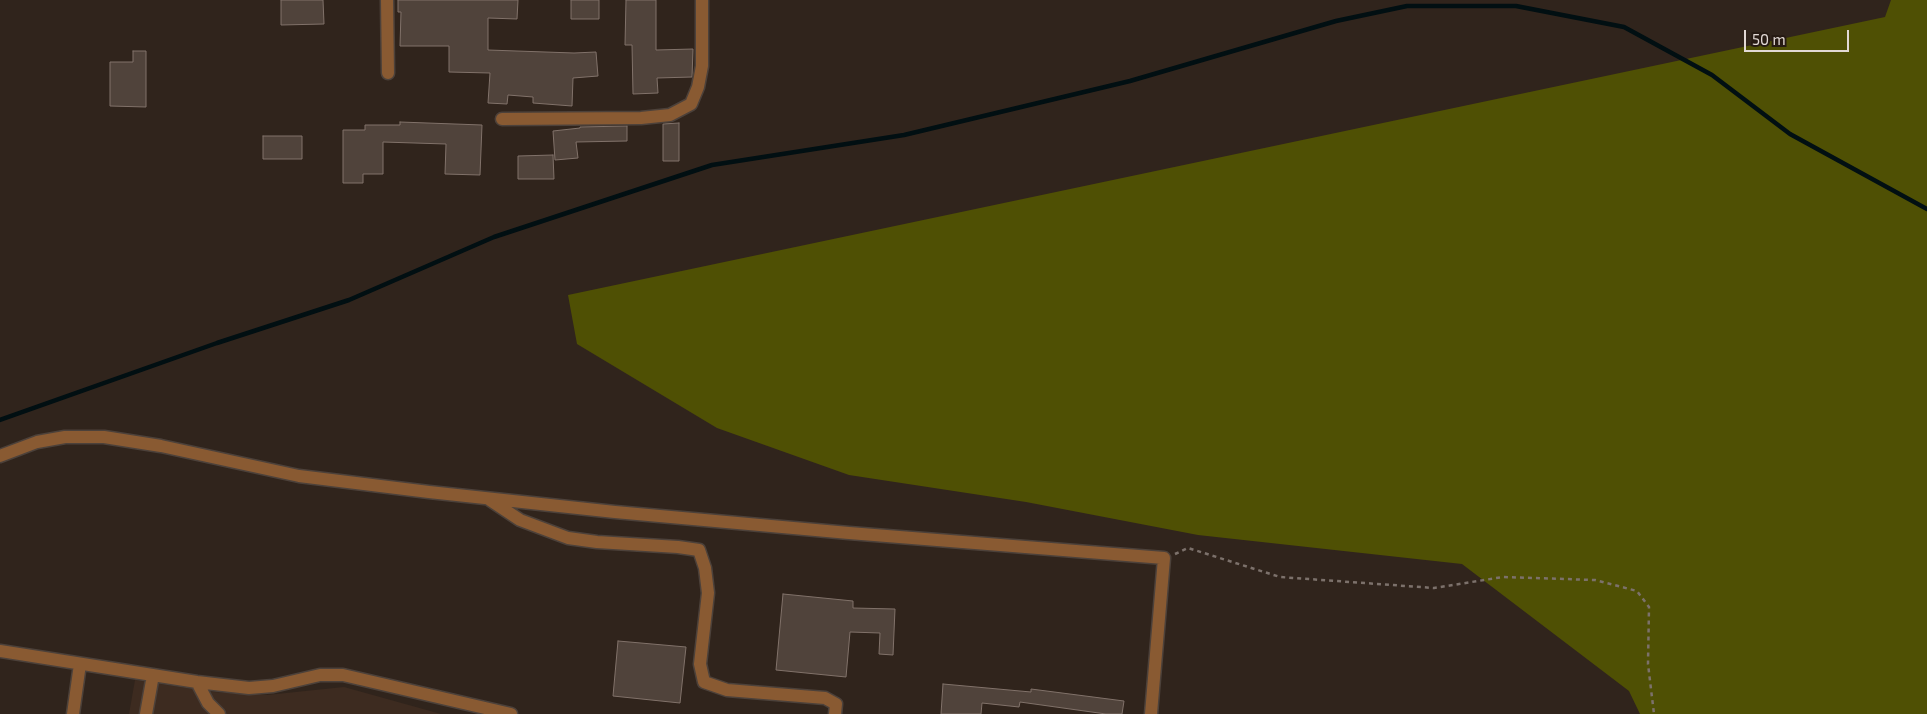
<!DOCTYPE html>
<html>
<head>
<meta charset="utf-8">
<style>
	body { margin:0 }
	#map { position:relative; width:1927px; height:714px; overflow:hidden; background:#30241c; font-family:"Exo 2",sans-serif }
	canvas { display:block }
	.scale { position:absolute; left:1744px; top:30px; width:105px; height:22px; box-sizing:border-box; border:2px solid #e2d9d5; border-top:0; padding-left:6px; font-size:15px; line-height:18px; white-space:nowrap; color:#e2d9d5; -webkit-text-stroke:4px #261a13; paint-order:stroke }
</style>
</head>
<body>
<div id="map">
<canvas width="1927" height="714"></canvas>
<div class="scale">50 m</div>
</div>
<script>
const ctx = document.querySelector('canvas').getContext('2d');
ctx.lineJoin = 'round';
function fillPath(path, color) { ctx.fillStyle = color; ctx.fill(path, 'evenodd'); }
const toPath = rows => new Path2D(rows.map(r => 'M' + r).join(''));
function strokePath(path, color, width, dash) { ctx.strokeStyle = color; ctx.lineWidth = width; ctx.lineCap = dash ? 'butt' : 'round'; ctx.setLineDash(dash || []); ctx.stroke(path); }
fillPath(toPath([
	[135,680,213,692,267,695,344,687,441,714,129,714]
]), '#3d2b20');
fillPath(toPath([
	[1891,0,1927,0,1927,714,1640,714,1629,691,1462,564,1198,535,1026,502,849,475,717,428,577,344,568,295,1885,17]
]), '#4f5004');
strokePath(toPath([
	[0,420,217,343,349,300,494,237,712,165,904,135,1130,81,1336,21,1407,6,1516,6,1624,27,1712,75,1790,134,1927,209]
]), '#010f12', 4.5);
const building = toPath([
	[281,0,323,0,324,24,281,25,281,0],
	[398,0,518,0,517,19,488,18,488,50,574,53,596,52,598,76,573,78,572,106,533,103,533,97,508,95,507,104,488,103,490,73,449,72,449,46,400,46,401,12,398,12,398,0],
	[571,0,599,0,599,19,571,19,571,0],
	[626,0,656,0,656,50,693,49,692,77,657,78,658,93,633,94,632,45,625,45,626,0],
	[133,51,146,51,146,107,110,106,110,62,133,62,133,51],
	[400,122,482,125,480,175,445,174,446,144,383,142,383,174,363,174,363,183,343,183,343,130,365,130,365,125,400,125,400,122],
	[679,123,679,161,663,161,663,124,679,123],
	[627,126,627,141,576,142,578,158,555,160,553,131,580,128,580,127,627,126],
	[263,136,302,136,302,159,263,159,263,136],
	[553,155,554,179,518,179,518,156,553,155],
	[783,594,853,601,853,608,895,609,893,655,879,654,880,633,850,632,846,677,776,670,783,594],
	[618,641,686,647,680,703,613,696,618,641],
	[943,684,1031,692,1031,689,1124,701,1122,714,1106,714,1020,702,1019,707,982,703,981,714,941,714,943,684]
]);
fillPath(building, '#50433b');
strokePath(building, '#81726a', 1);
const minor = toPath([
	[387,0,388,73],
	[502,119,641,118,670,115,691,104,698,87,702,66,702,0],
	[0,456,37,442,65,437,104,437,161,446,299,476,429,492,615,512,849,533,1164,558,1151,714],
	[490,500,520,520,568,538,597,542,678,547,699,550,705,568,708,593,700,664,704,682,727,690,825,698,836,704,835,714],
	[0,651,197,682,249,688,273,686,320,675,343,675,511,714],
	[197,682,208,703,219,714],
	[73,714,80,664],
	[146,714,153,675]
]);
strokePath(minor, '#4c413a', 15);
strokePath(toPath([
	[1175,554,1188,548,1280,577,1434,588,1503,577,1595,580,1637,591,1649,607,1648,664,1654,714]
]), '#7c716b', 2.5, [4, 4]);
strokePath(minor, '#895a32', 12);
</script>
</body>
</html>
